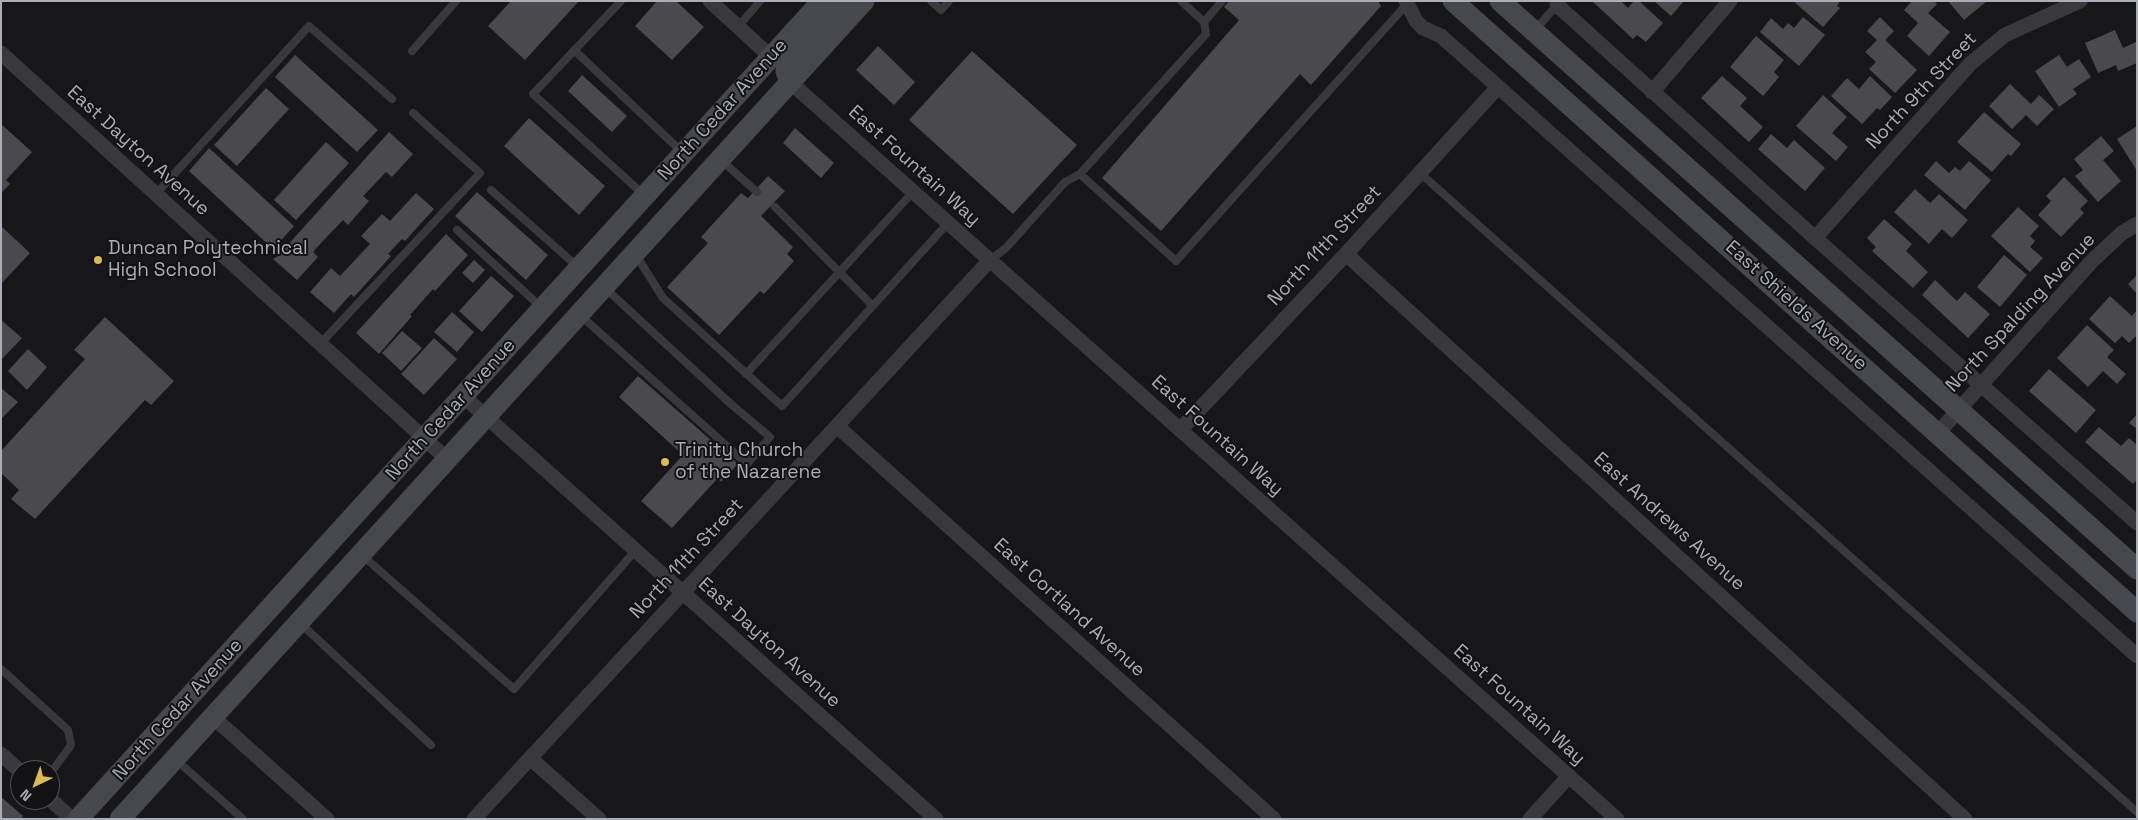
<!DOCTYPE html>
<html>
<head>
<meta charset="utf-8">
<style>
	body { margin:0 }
	#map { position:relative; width:2138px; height:820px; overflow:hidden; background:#171719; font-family:"Space Grotesk",sans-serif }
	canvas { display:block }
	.frame { position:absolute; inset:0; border:2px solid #abaeb7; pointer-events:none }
	.north { position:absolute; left:10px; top:760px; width:50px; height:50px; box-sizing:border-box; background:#121214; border:1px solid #4f5055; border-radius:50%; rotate:222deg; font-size:14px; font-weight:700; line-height:20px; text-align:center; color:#abaeb7 }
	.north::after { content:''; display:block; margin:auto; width:18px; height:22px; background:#dcba4c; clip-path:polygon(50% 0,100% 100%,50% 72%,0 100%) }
</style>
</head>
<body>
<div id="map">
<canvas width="2138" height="820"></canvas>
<div class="frame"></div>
<div class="north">N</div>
</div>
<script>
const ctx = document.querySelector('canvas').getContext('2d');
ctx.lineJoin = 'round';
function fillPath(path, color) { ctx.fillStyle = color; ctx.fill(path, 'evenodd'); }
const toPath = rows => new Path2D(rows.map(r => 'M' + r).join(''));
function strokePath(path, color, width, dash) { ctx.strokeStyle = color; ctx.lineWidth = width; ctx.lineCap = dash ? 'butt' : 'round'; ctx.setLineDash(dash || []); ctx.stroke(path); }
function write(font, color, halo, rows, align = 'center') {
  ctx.font = font + ' "Space Grotesk",sans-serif'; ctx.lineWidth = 4; ctx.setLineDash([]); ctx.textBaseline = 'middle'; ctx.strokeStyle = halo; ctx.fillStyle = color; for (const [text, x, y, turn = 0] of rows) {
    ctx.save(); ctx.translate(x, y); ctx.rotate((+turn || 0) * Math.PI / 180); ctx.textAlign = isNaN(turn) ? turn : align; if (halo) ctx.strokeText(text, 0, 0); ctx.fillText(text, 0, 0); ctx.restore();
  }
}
fillPath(toPath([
	[511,1,579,1,525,60,488,26],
	[657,1,676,1,704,27,672,60,635,26],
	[1229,1,1378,1,1381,6,1311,85,1300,74,1161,231,1102,178,1239,20,1224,7],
	[1592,1,1621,1,1628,8,1634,1,1639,1,1663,23,1646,42,1637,35,1633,39],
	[1654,1,1684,1,1671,16],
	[1793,1,1840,1,1837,6,1840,8,1823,27],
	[1912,1,1934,1,1937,4,1928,13,1950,32,1929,56,1907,36,1918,23,1904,10],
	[1948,1,1987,1,1964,20],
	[1803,17,1825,35,1799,66,1760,32,1771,18,1783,29,1788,23,1794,28],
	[1880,17,1894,31,1885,40,1917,70,1895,93,1869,69,1876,62,1865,52,1877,40,1867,31],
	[2115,30,2123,48,2136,42,2137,63,2118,71,2116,65,2098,73,2085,43],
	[1756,36,1784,60,1774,72,1779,77,1763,96,1730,67],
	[878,46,915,82,894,105,856,70],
	[972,51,1077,145,1013,214,909,120],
	[295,55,378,130,357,152,275,77],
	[2059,55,2067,67,2079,59,2091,77,2073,89,2077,94,2059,107,2035,71],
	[582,75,627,116,612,132,568,91],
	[1722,76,1747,98,1740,106,1763,127,1749,142,1701,98],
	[1870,76,1892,97,1880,110,1877,108,1862,124,1831,96,1847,78,1859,89],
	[2010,84,2031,104,2039,95,2054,109,2037,126,2026,115,2012,129,1989,106],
	[266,88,289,109,237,166,214,145],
	[1823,95,1847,117,1832,133,1848,147,1836,161,1796,126],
	[1984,112,2021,144,2011,156,2008,154,1992,172,1957,142],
	[529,118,605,186,579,215,504,146],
	[1,124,32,152,6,180,10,184,1,193],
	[2137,126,2137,171,2117,139],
	[795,128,834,163,821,178,783,143],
	[389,132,413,154,392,177,386,172,370,189,363,196,369,201,348,225,343,220,322,242,313,252,318,257,297,280,273,259,278,256],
	[1771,134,1787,148,1794,140,1825,168,1805,191,1758,149],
	[2101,136,2114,151,2103,160,2121,181,2098,202,2075,176,2083,170,2074,159],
	[326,142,349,163,296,220,274,200],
	[209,148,294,226,273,249,189,171],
	[1936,161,1949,173,1955,167,1960,171,1969,161,1991,180,1965,210,1924,175],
	[768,176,785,191,761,216,793,247,787,254,794,261,764,294,760,291,719,335,667,287,708,243,701,237,741,193,748,198],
	[2064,177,2088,201,2080,209,2084,213,2061,237,2038,215,2051,201,2046,196],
	[1915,189,1930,203,1939,194,1968,220,1952,238,1942,229,1929,244,1894,212],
	[477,192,548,255,526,280,455,216],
	[416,193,434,209,405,241,402,239,388,254,391,256,354,297,351,294,334,313,310,292,331,268,340,276,370,244,361,236,382,214,390,221],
	[2018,207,2039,226,2030,236,2035,241,2030,247,2043,258,2030,272,1991,236],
	[1884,219,1912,244,1906,251,1928,272,1913,288,1872,251,1876,247,1867,238],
	[1,226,30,253,1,284],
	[446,234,468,255,435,291,433,289,410,315,412,316,379,354,356,333],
	[2004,255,2027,275,2000,307,1977,287],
	[474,260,485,270,473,283,462,273],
	[2137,275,2137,294,2128,284],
	[491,276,514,296,482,332,459,311],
	[1935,280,1957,301,1965,292,1990,314,1968,338,1922,295],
	[2110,296,2132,316,2137,310,2137,335,2129,343,2122,336,2115,343,2089,319],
	[452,312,474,332,457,352,434,332],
	[105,317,174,381,151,405,145,400,35,519,11,499,19,490,1,473,1,451,85,359,74,350],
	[1,320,22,338,1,360],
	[2087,325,2114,350,2107,357,2126,374,2117,384,2103,371,2088,387,2057,358],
	[402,331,422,348,401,371,382,353],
	[434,338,457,359,424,395,401,374],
	[28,349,47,367,27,390,8,371],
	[2049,369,2096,410,2076,433,2029,391],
	[638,376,738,464,721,482,718,478,672,528,641,501,683,455,619,397],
	[1,388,18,402,1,419],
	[2137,414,2137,429,2129,423],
	[2099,427,2121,446,2129,438,2137,445,2137,480,2133,484,2085,442],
	[1,797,23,816,21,819,1,819]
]), '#4a4a4e');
strokePath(toPath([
	[621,1,533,94,644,195],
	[931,1,941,10,949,1],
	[1204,22,1222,1],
	[738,27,760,1],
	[1535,30,1557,5,1557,2],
	[574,50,682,152],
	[412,51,456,1],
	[721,160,757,192],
	[1420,173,2137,812],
	[1080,174,1176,261,1407,4],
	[491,190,578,267],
	[156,194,309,26,392,99],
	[775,207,873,306],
	[457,230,541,307],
	[636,255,663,298,782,406,948,223],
	[990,260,1006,248,1065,182,1080,174,1206,34,1204,22,1181,1],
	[581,316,747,464,770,437,732,405,605,288],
	[320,344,480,173,413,113],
	[746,374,913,192],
	[363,556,514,689,636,550],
	[299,622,431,745],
	[1,669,68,730,71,745,50,774],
	[176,760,243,819]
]), '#39393d', 8);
strokePath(toPath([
	[710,1,771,57],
	[1406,1,1416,21,1423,28,1441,36,2137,656],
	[1557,5,1815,238,2137,523],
	[1,53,447,459],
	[790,82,1617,819],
	[1652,92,1730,1],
	[1815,238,1970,64,2005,35,2080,1],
	[1346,254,1965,819],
	[463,396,936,819],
	[837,426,1274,819],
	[1180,430,1346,254,1498,87],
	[1938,433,2092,261,2122,233,2137,224],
	[213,717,327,819],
	[1,754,20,771],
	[530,758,599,819],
	[50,799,72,819],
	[474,819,990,260],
	[1530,819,1569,776]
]), '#39393d', 15);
strokePath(toPath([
	[1453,1,2137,612],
	[1500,1,2137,569],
	[790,82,786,71,790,56,840,1],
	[78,819,822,1],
	[120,819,864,1]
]), '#47484d', 21);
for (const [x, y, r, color] of [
	[98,260,5,"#dcba4c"],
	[665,462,5,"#dcba4c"]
]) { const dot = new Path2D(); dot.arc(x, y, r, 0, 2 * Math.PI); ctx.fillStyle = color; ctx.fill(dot); strokePath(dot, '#121214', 2); }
write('19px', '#abaeb7', '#121214', [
	["North 9th Street",1922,91,-47],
	["North Cedar Avenue",723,110,-48],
	["East Dayton Avenue",138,151,42],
	["East Fountain Way",914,166,42],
	["North 11th Street",1325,246,-47],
	["East Shields Avenue",1796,306,42],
	["North Spalding Avenue",2021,313,-47],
	["North Cedar Avenue",451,410,-48],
	["East Fountain Way",1217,436,42],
	["East Andrews Avenue",1669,522,42],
	["North 11th Street",687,559,-47],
	["East Cortland Avenue",1069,608,42],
	["East Dayton Avenue",769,643,42],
	["East Fountain Way",1519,705,42],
	["North Cedar Avenue",178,710,-48]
]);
write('19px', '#abaeb7', '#121214', [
	["Duncan Polytechnical",108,249],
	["High School",108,271],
	["Trinity Church",675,451],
	["of the Nazarene",675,473]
], 'left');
</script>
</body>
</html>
